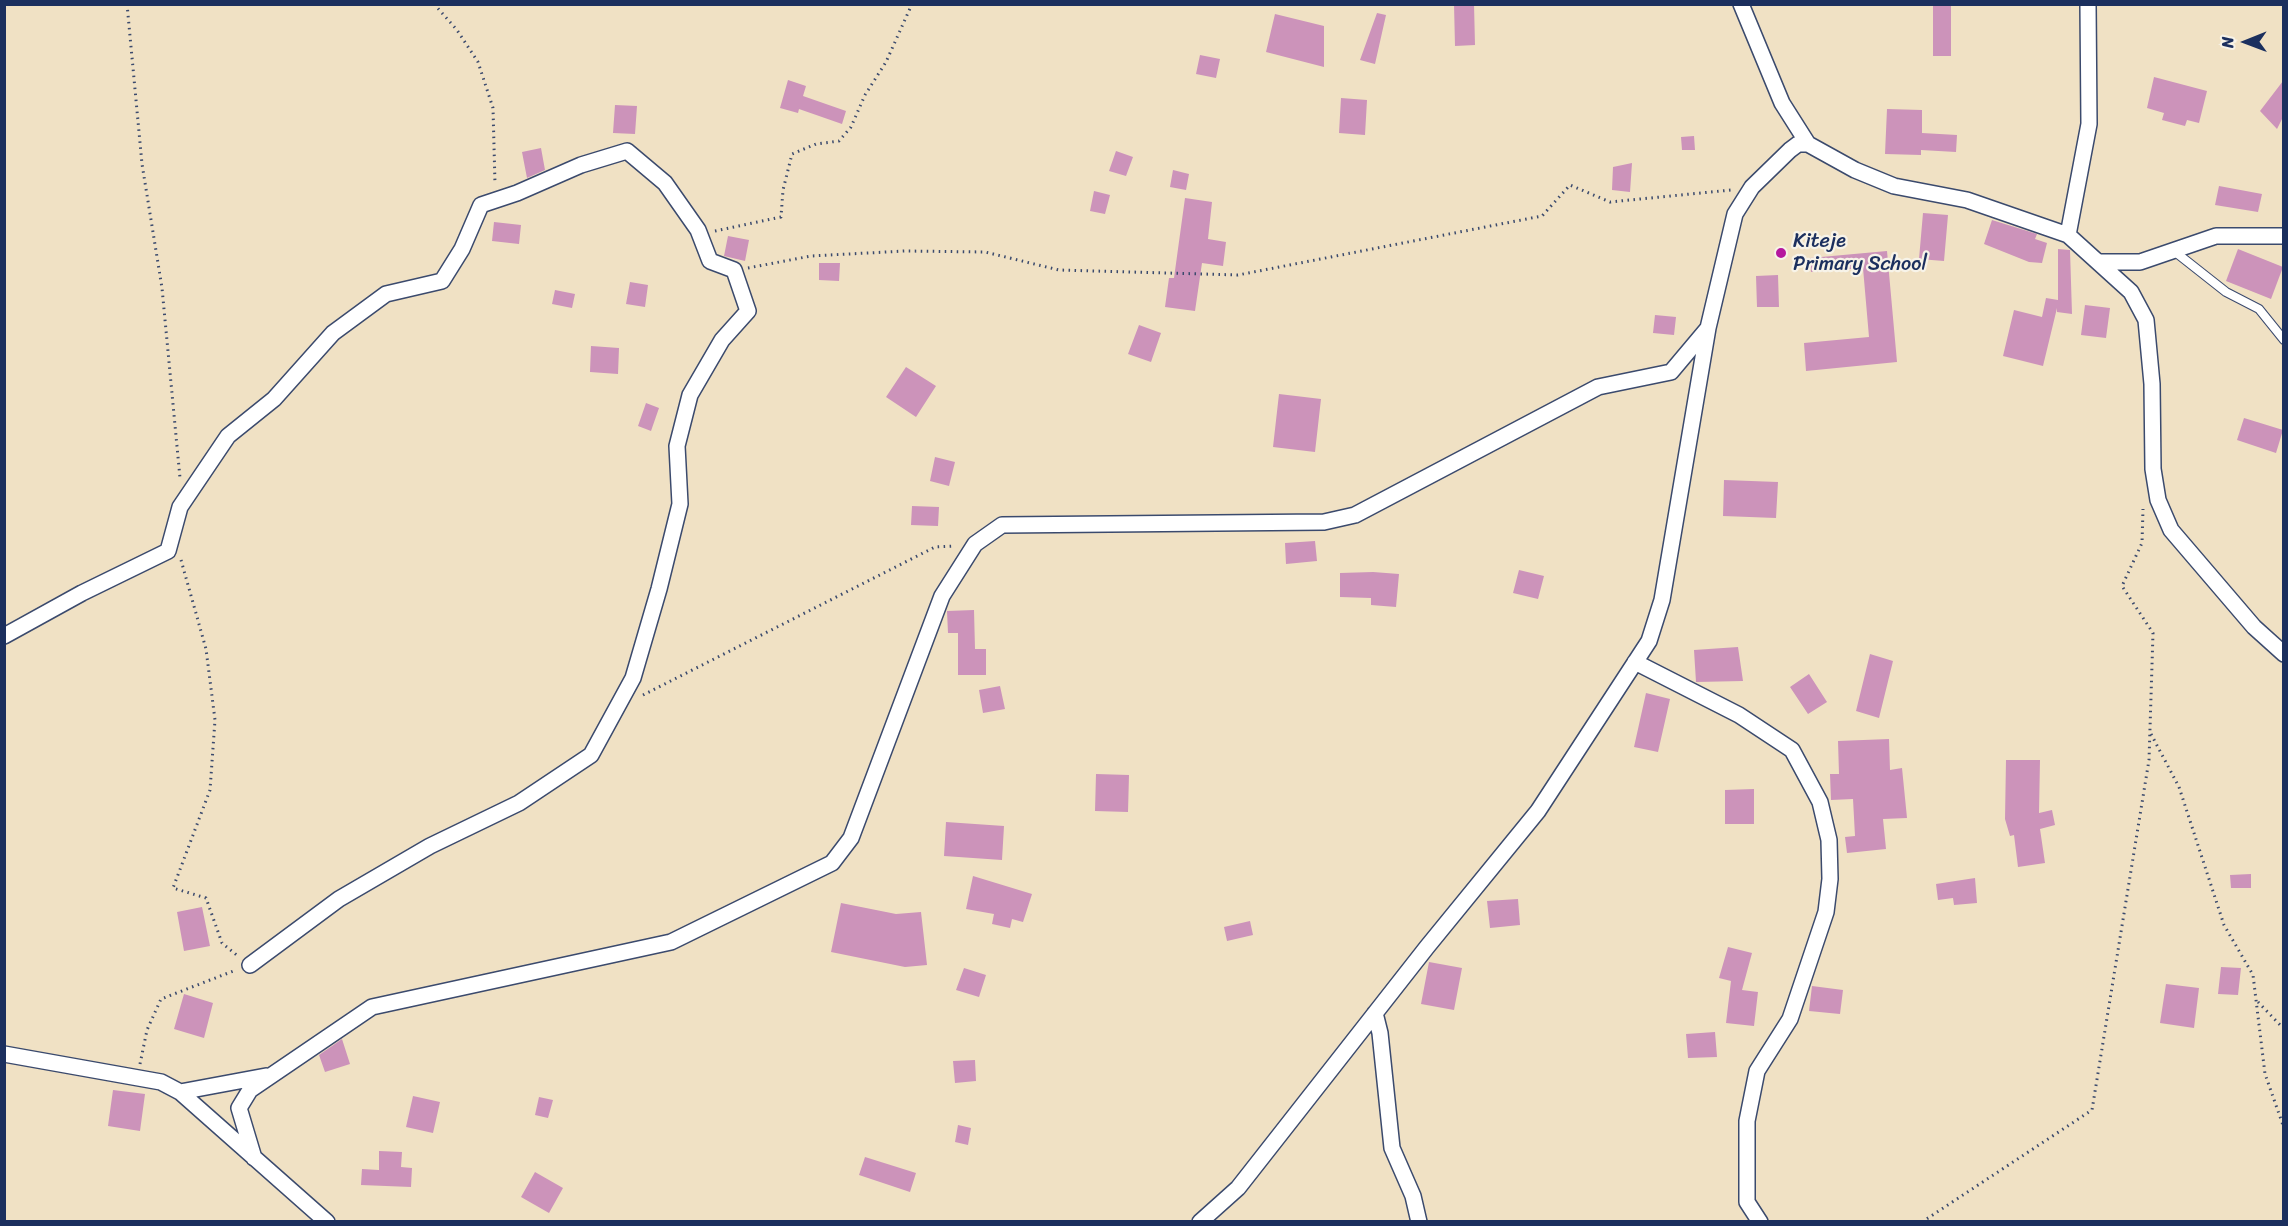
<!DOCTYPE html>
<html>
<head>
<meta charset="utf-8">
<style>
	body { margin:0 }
	#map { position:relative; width:2288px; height:1226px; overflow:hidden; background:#f0e1c4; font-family:Sriracha,sans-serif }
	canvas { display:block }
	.frame { position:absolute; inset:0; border:6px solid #1b2f5e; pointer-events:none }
	.north { position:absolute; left:2216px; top:12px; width:60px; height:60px; -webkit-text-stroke:4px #f7f3e8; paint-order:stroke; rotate:269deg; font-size:16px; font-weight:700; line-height:24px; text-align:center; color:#1b2f5e }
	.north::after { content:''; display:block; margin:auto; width:21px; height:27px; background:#1b2f5e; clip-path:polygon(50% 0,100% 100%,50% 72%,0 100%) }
</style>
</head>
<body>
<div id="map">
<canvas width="2288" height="1226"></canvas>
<div class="frame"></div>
<div class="north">N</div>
</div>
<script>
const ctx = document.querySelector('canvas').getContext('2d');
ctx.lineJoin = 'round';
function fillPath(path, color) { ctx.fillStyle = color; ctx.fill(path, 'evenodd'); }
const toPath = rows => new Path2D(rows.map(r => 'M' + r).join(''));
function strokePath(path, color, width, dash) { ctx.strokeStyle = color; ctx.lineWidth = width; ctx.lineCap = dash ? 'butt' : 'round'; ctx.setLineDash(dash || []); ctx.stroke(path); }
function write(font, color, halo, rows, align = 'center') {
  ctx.font = font + ' Sriracha,sans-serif'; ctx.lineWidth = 4.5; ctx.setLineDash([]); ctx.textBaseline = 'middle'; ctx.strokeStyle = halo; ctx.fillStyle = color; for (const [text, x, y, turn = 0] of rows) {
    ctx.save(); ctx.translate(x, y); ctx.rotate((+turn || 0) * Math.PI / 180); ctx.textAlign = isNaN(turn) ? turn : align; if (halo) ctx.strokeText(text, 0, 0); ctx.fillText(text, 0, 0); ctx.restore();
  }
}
fillPath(toPath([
	[1454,4,1474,4,1475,45,1455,46],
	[1933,4,1951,4,1951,56,1933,56],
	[1377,13,1386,15,1375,64,1360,60],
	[1275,14,1324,26,1324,67,1266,52],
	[1200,55,1220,59,1216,78,1196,74],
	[2154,77,2207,91,2199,123,2187,120,2185,126,2162,120,2164,113,2147,108],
	[788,80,806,86,803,96,846,111,842,124,799,109,798,113,780,108],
	[2283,81,2283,117,2277,129,2260,111],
	[1341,98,1367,100,1365,135,1339,133],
	[615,105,637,106,635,134,613,133],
	[1887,109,1922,110,1922,133,1957,135,1956,152,1921,150,1921,155,1885,154],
	[1694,136,1695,150,1682,150,1681,137],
	[541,148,545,170,527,178,522,152],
	[1116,151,1133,157,1126,176,1109,171],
	[1632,163,1630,192,1612,190,1613,167],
	[1173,170,1189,174,1186,190,1170,187],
	[2219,186,2262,194,2258,212,2215,205],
	[1094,191,1110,195,1105,214,1090,211],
	[1185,198,1212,202,1208,239,1226,242,1223,266,1202,263,1195,311,1165,307,1169,278,1174,278],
	[1923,213,1948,215,1944,261,1919,259],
	[1992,220,2037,234,2035,239,2047,243,2042,263,2029,262,1984,244],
	[494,222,521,225,519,244,492,241],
	[728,236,749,240,745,261,724,256],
	[2058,249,2070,250,2072,314,2057,312,2057,308,2043,366,2003,356,2014,310,2042,317,2046,298,2058,300],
	[2238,249,2283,267,2271,299,2226,281],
	[1887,251,1897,362,1806,371,1804,343,1869,337,1863,268,1811,272,1810,258],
	[819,263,840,263,839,281,819,280],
	[1778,275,1779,307,1757,307,1756,276],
	[630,282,648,285,645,307,626,304],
	[555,290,575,294,572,308,552,304],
	[2085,305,2110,308,2106,338,2081,335],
	[1655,315,1676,317,1674,335,1653,333],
	[1139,325,1161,333,1151,362,1128,354],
	[591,346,619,348,618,374,590,372],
	[906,367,936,386,916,417,886,397],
	[1279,394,1321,399,1315,452,1273,447],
	[646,403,659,408,651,431,638,426],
	[2244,418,2283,430,2276,453,2237,440],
	[935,457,955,462,949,486,930,481],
	[1724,480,1778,482,1776,518,1723,516],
	[912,506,939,507,938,526,911,525],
	[1315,541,1317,561,1286,564,1285,543],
	[1519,570,1544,576,1538,599,1513,593],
	[1373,572,1399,574,1396,607,1371,605,1371,598,1340,597,1340,573],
	[974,610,975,649,986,649,986,675,958,675,958,633,948,633,947,611],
	[1738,647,1743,681,1696,682,1694,650],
	[1870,654,1893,661,1879,718,1856,711],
	[1809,674,1827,702,1808,714,1790,687],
	[1000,686,1005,709,983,713,979,690],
	[1646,693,1670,699,1658,752,1634,747],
	[1889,739,1890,770,1902,768,1907,818,1883,819,1886,849,1847,853,1845,837,1855,836,1853,799,1831,800,1830,774,1839,774,1838,741],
	[2006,760,2040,760,2039,813,2052,810,2055,825,2040,829,2045,863,2018,867,2014,835,2010,836,2005,819],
	[1096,774,1129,775,1128,812,1095,811],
	[1754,789,1754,824,1725,824,1725,790],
	[946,822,1004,826,1002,860,944,856],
	[2251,874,2251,888,2231,888,2230,875],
	[973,876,1032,894,1023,922,1012,919,1010,928,992,924,994,914,966,909],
	[1975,878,1977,903,1954,905,1953,898,1938,900,1936,884],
	[1518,899,1520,925,1490,928,1487,901],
	[841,903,896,914,921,912,927,965,905,967,831,952],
	[202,907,210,946,184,951,177,912],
	[1250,921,1253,935,1227,941,1224,927],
	[1728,947,1752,953,1742,990,1758,992,1754,1026,1726,1023,1731,981,1719,978],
	[1429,962,1462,968,1454,1010,1421,1004],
	[2221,967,2241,968,2238,995,2218,994],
	[964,968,986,975,979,997,956,990],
	[2166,984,2199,988,2194,1028,2160,1023],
	[1812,986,1843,990,1840,1014,1809,1011],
	[184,994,213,1003,204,1038,174,1029],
	[1715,1032,1717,1057,1688,1058,1686,1034],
	[342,1039,350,1064,325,1072,319,1055],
	[975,1060,976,1081,955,1083,953,1061],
	[113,1090,145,1094,140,1131,108,1126],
	[413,1096,440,1102,433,1133,406,1127],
	[539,1097,553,1100,548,1118,535,1115],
	[958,1125,971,1128,968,1145,955,1142],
	[379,1151,402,1152,401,1167,412,1168,411,1187,361,1185,362,1169,379,1170],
	[865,1157,916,1173,910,1192,859,1175],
	[535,1172,563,1188,549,1213,521,1197]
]), '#cc93ba');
const service = toPath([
	[2174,251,2226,292,2259,309,2284,340]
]);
const minor = toPath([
	[1808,144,1855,170,1894,186,1967,200,2068,235,2131,292,2146,320,2152,384,2153,469,2158,500,2171,530,2254,627,2284,654],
	[2068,235,2089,124,2088,4],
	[2101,262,2140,262,2216,236,2284,236],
	[4,636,82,593,168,551,180,507,228,436,274,399,333,333,386,294,442,281,462,249,481,205,517,193,581,165,627,151,665,183,698,230,710,261,734,270,748,311,722,340,690,395,677,446,680,504,659,589,633,678,591,755,519,803,430,846,339,899,250,965],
	[1635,662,1739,715,1792,750,1820,802,1829,840,1830,879,1826,912,1790,1019,1757,1071,1747,1121,1747,1202,1760,1222],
	[1375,1013,1380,1033,1392,1148,1413,1196,1419,1222],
	[4,1054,161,1082,180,1092,327,1222],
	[180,1092,266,1076],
	[254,1158,239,1108,250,1090,372,1007,671,942,832,863,851,838,942,596,975,544,1002,525,1324,522,1355,515,1598,387,1671,372,1708,328],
	[1200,1222,1238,1188,1427,947,1538,811,1649,641,1662,600,1708,328,1735,214,1752,187,1790,150,1798,144,1808,144,1782,103,1741,4]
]);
strokePath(service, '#3b4a6d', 10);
strokePath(minor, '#3b4a6d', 18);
strokePath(toPath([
	[127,4,142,164,162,288,180,478],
	[434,4,457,30,478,62,493,108,495,184],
	[715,231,781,217,783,190,792,154,816,144,839,141,851,127,865,95,886,62,912,4],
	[748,268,811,256,905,251,985,252,1059,270,1238,275,1542,216,1570,185,1610,202,1731,190],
	[181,560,206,649,215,720,210,790,173,888,206,898,222,943,239,957],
	[643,695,935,547,955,546],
	[2151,734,2179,787,2224,925,2253,975,2265,1074,2284,1128],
	[2258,1002,2284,1029],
	[140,1064,147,1030,161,999,236,970],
	[1922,1222,2092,1110,2149,760,2153,633,2122,586,2142,543,2143,509]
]), '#3b4a6d', 3, [1.5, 4.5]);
strokePath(service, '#fff', 8);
strokePath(minor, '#fff', 15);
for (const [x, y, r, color] of [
	[1781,253,6,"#b5179e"]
]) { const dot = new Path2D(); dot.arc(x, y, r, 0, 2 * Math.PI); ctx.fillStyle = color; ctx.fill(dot); strokePath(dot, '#f7f3e8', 2); }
write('20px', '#1b2f5e', '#f7f3e8', [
	["Kiteje",1793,242],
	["Primary School",1793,265]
], 'left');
</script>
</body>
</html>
